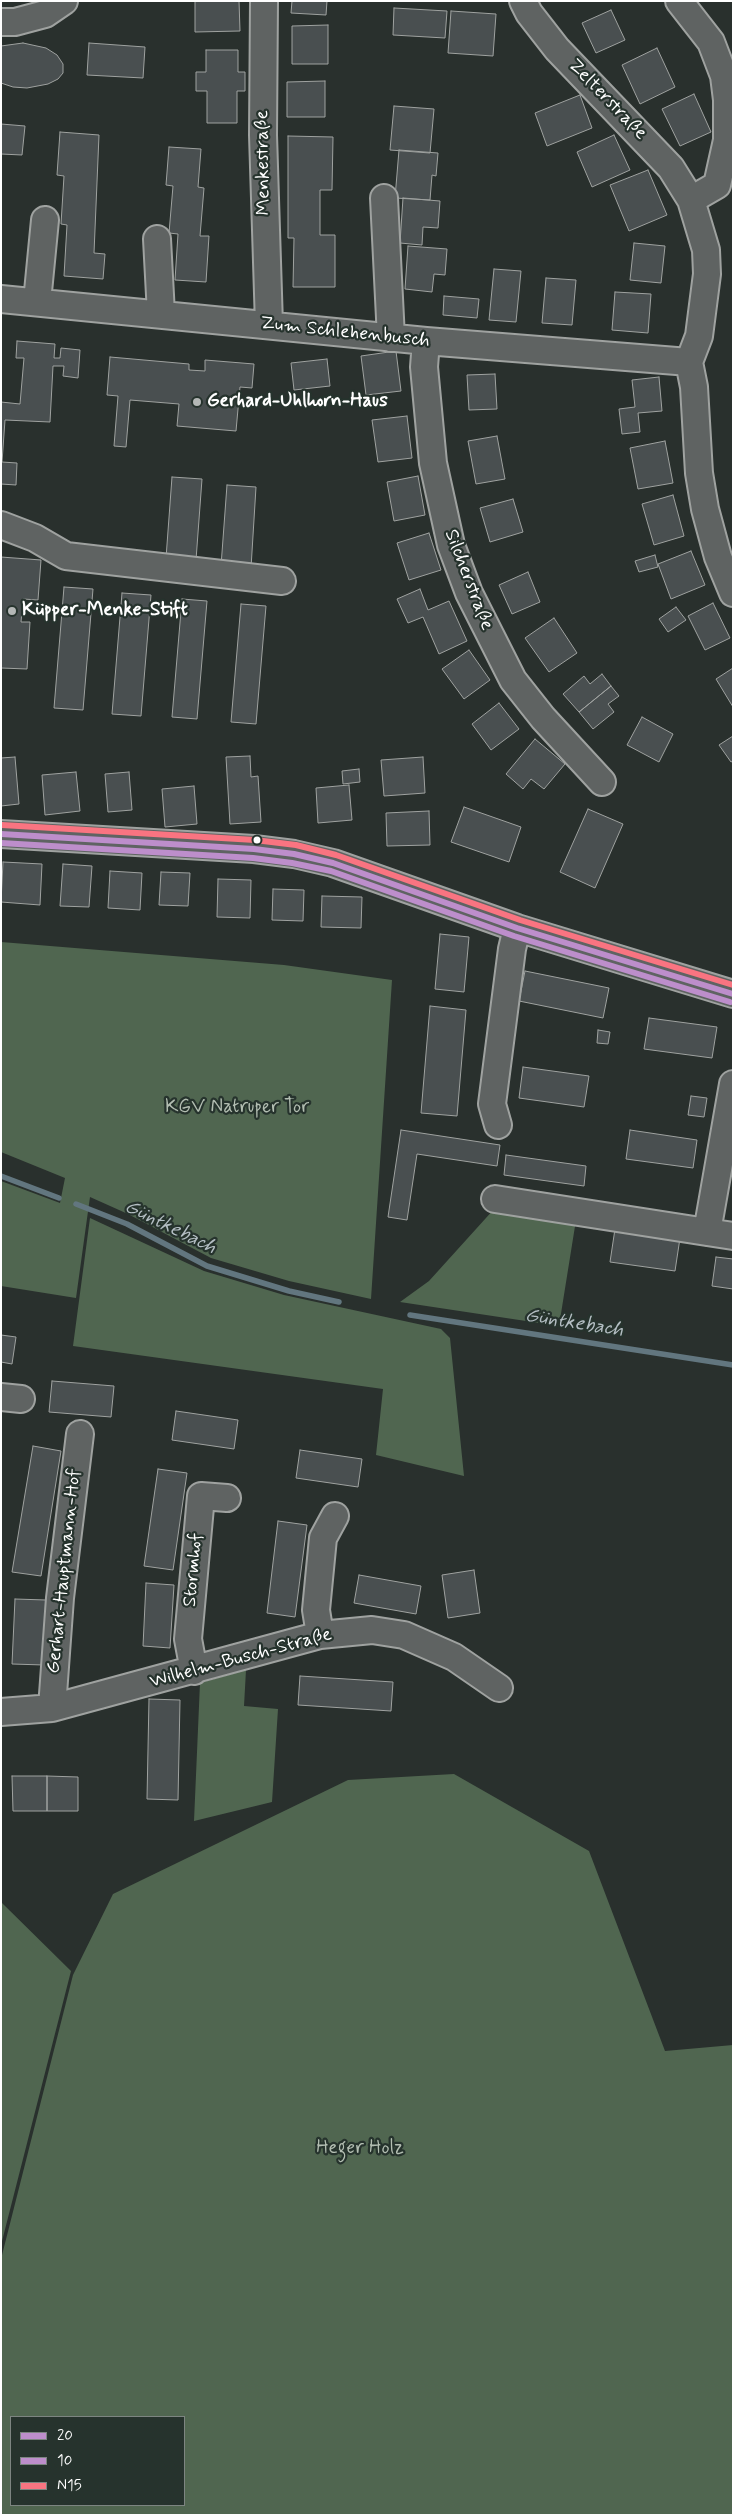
<!DOCTYPE html>
<html>
<head>
<meta charset="utf-8">
<style>
	body { margin:0 }
	#map { position:relative; width:734px; height:2516px; overflow:hidden; background:#29302d; font-family:Mynerve,sans-serif }
	canvas { display:block }
	.frame { position:absolute; inset:0; border:2px solid #fff; pointer-events:none }
	.legend { position:absolute; left:10px; top:2416px; width:175px; height:90px; box-sizing:border-box; background:#26332d; border:1px solid #7d8581; margin:0; padding:6px 9px; list-style:none; font-size:15px; color:#fff }
	.legend li { display:flex; align-items:center; gap:10px; height:25px }
	.legend b { width:25px; border:1px solid #7d8581 }
</style>
</head>
<body>
<div id="map">
<canvas width="734" height="2516"></canvas>
<div class="frame"></div>
<ul class="legend">
<li><b style="height:6px;background:#bd8ecb"></b>20</li>
<li><b style="height:6px;background:#bd8ecb"></b>10</li>
<li><b style="height:6px;background:#f97481"></b>N15</li>
</ul>
</div>
<script>
const ctx = document.querySelector('canvas').getContext('2d');
ctx.lineJoin = 'round';
function fillPath(path, color) { ctx.fillStyle = color; ctx.fill(path, 'evenodd'); }
const toPath = rows => new Path2D(rows.map(r => 'M' + r).join(''));
function strokePath(path, color, width, dash) { ctx.strokeStyle = color; ctx.lineWidth = width; ctx.lineCap = dash ? 'butt' : 'round'; ctx.setLineDash(dash || []); ctx.stroke(path); }
function write(font, color, halo, rows, align = 'center') {
  ctx.font = font + ' Mynerve,sans-serif'; ctx.lineWidth = 4.5; ctx.setLineDash([]); ctx.textBaseline = 'middle'; ctx.strokeStyle = halo; ctx.fillStyle = color; for (const [text, x, y, turn = 0] of rows) {
    ctx.save(); ctx.translate(x, y); ctx.rotate((+turn || 0) * Math.PI / 180); ctx.textAlign = isNaN(turn) ? turn : align; if (halo) ctx.strokeText(text, 0, 0); ctx.fillText(text, 0, 0); ctx.restore();
  }
}
fillPath(toPath([
	[1,942,284,965,392,980,371,1299,289,1281,211,1258,128,1214,90,1197,76,1298,1,1286,1,1181,60,1203,65,1178,1,1152],
	[495,1208,576,1220,559,1326,400,1302,429,1281],
	[90,1218,204,1271,284,1295,441,1329,450,1338,464,1476,376,1455,383,1389,73,1346],
	[246,1670,244,1706,278,1709,272,1802,194,1821,200,1683],
	[454,1774,589,1851,665,2051,733,2045,733,2515,1,2515,1,2259,73,1975,113,1894,348,1780],
	[184,2417,184,2505,11,2505,11,2417],
	[1,1902,71,1971,1,2245]
]), '#506650');
strokePath(toPath([
	[1,1176,59,1198],
	[76,1204,127,1224,207,1266,289,1291,339,1302],
	[410,1315,733,1365]
]), '#62767f', 5.5);
const building = toPath([
	[195,1,239,1,240,31,195,32,195,1],
	[292,1,327,1,326,15,291,13,292,1],
	[394,8,447,11,445,38,393,35,394,8],
	[611,10,625,40,596,53,582,23,611,10],
	[451,11,496,14,493,56,448,53,451,11],
	[328,25,328,64,292,64,292,26,328,25],
	[23,43,46,48,57,55,63,64,63,73,58,79,48,84,27,88,13,87,1,83,1,46,23,43],
	[89,43,145,47,143,78,87,75,89,43],
	[657,48,675,87,640,104,622,65,657,48],
	[206,50,238,50,238,72,245,72,245,91,237,91,237,123,207,123,207,91,196,91,196,72,206,72,206,50],
	[325,81,325,117,287,117,287,82,325,81],
	[694,94,711,132,680,146,662,109,694,94],
	[580,95,592,128,547,146,535,113,580,95],
	[394,106,434,109,430,153,390,150,394,106],
	[1,124,25,126,22,155,1,154,1,124],
	[60,132,99,135,94,253,105,254,103,279,64,276,67,225,61,224,64,176,57,175,60,132],
	[614,135,630,170,592,187,577,152,614,135],
	[288,136,333,137,332,190,320,190,320,235,335,235,335,287,293,287,294,238,288,238,288,136],
	[169,147,201,149,198,187,204,188,200,236,209,236,206,282,175,280,178,234,169,233,173,186,166,185,169,147],
	[399,150,438,153,436,176,432,175,430,200,395,198,399,150],
	[648,170,667,215,629,231,610,185,648,170],
	[403,198,440,201,438,228,423,227,422,245,400,243,403,198],
	[634,243,665,246,661,283,630,280,634,243],
	[408,246,447,249,445,275,434,274,432,292,405,289,408,246],
	[494,269,521,271,516,322,489,320,494,269],
	[546,278,576,280,572,325,542,323,546,278],
	[615,292,651,294,648,333,612,330,615,292],
	[444,296,479,299,477,318,443,315,444,296],
	[17,341,55,344,54,358,60,358,61,348,80,350,78,378,63,376,64,366,53,366,50,422,5,420,2,462,17,463,16,485,1,484,1,402,20,404,24,358,16,358,17,341],
	[396,351,401,391,366,395,361,356,396,351],
	[110,357,189,364,189,370,205,371,205,360,254,364,252,388,240,387,236,431,177,426,179,404,130,400,126,447,114,446,118,396,107,395,110,357],
	[327,359,330,386,294,390,291,363,327,359],
	[495,374,497,409,469,410,467,375,495,374],
	[659,377,662,411,638,413,640,432,622,434,619,409,635,407,632,380,659,377],
	[407,416,412,458,378,462,372,420,407,416],
	[497,436,505,479,476,484,468,441,497,436],
	[665,441,673,483,638,489,630,448,665,441],
	[418,476,425,515,394,521,387,482,418,476],
	[172,477,202,479,196,560,166,558,172,477],
	[227,485,256,487,251,568,221,566,227,485],
	[673,495,684,536,654,545,642,504,673,495],
	[513,499,523,532,490,542,480,508,513,499],
	[429,533,441,570,409,580,397,543,429,533],
	[691,551,705,585,671,599,658,564,691,551],
	[655,555,658,567,639,572,635,561,655,555],
	[1,557,41,560,38,600,23,599,21,622,30,622,27,669,1,668,1,557],
	[528,572,540,602,512,614,499,585,528,572],
	[64,587,93,589,83,710,54,708,64,587],
	[420,589,428,610,449,601,467,641,439,654,423,617,408,623,397,599,420,589],
	[122,593,151,595,141,716,112,714,122,593],
	[182,599,207,601,197,719,172,717,182,599],
	[713,603,730,638,705,650,688,616,713,603],
	[241,604,266,606,256,724,231,722,241,604],
	[676,607,686,620,668,632,659,619,676,607],
	[554,618,577,653,549,672,525,638,554,618],
	[469,650,490,680,464,699,442,669,469,650],
	[733,668,733,707,716,679,733,668],
	[602,674,611,686,579,712,563,694,584,676,590,684,602,674],
	[611,686,619,696,608,704,614,712,593,729,579,712,611,686],
	[499,703,519,729,491,750,472,724,499,703],
	[642,717,673,734,659,762,627,745,642,717],
	[733,736,733,761,731,762,719,745,733,736],
	[535,739,565,764,544,789,531,779,523,789,506,774,535,739],
	[250,756,251,777,258,776,261,822,230,824,226,757,250,756],
	[15,757,19,804,1,806,1,758,15,757],
	[423,757,425,793,384,796,381,760,423,757],
	[359,769,360,782,343,784,342,771,359,769],
	[76,772,80,811,45,815,42,775,76,772],
	[129,772,132,810,108,812,105,774,129,772],
	[349,785,352,820,318,823,316,788,349,785],
	[194,786,197,824,165,827,162,789,194,786],
	[464,807,521,827,509,862,451,842,464,807],
	[588,809,623,824,595,888,560,872,588,809],
	[429,811,430,845,387,846,386,813,429,811],
	[3,862,42,864,40,905,1,902,3,862],
	[63,864,92,866,89,907,60,906,63,864],
	[110,871,142,873,140,910,108,908,110,871],
	[161,872,190,873,188,906,159,905,161,872],
	[218,879,251,880,250,918,217,917,218,879],
	[273,889,304,890,303,921,272,920,273,889],
	[322,896,362,897,361,928,321,927,322,896],
	[440,934,469,937,464,992,435,989,440,934],
	[525,971,609,988,603,1018,519,1001,525,971],
	[430,1006,466,1010,457,1116,421,1113,430,1006],
	[649,1018,717,1027,712,1058,644,1049,649,1018],
	[598,1030,610,1032,608,1044,597,1043,598,1030],
	[523,1067,589,1076,584,1107,519,1098,523,1067],
	[691,1096,707,1098,704,1117,688,1115,691,1096],
	[401,1130,500,1145,497,1166,417,1154,407,1220,388,1217,401,1130],
	[630,1130,697,1140,693,1168,626,1159,630,1130],
	[506,1155,586,1166,584,1186,504,1175,506,1155],
	[615,1229,680,1238,675,1271,610,1262,615,1229],
	[716,1257,733,1259,733,1289,712,1286,716,1257],
	[1,1335,16,1337,12,1364,1,1362,1,1335],
	[52,1381,114,1386,111,1417,49,1412,52,1381],
	[176,1411,238,1420,234,1449,172,1440,176,1411],
	[33,1446,61,1451,41,1576,12,1572,33,1446],
	[300,1450,362,1459,358,1487,296,1478,300,1450],
	[158,1469,187,1473,173,1570,144,1566,158,1469],
	[278,1521,307,1525,295,1617,267,1613,278,1521],
	[474,1570,480,1613,448,1618,442,1575,474,1570],
	[359,1575,421,1586,416,1614,354,1603,359,1575],
	[146,1583,174,1585,170,1648,143,1646,146,1583],
	[15,1599,46,1600,44,1665,12,1664,15,1599],
	[300,1676,393,1682,391,1711,298,1705,300,1676],
	[149,1699,180,1700,178,1800,147,1799,149,1699],
	[12,1776,47,1776,47,1811,13,1811,12,1776],
	[47,1776,78,1777,78,1811,47,1811,47,1776]
]);
fillPath(building, '#494f50');
strokePath(building, '#9fa2a0', 1);
const minor = toPath([
	[264,1,263,135,269,325],
	[523,1,529,13,557,49,671,168,691,200,706,250,707,274,699,336,689,362],
	[679,1,711,42,724,76,727,100,727,140,717,185,691,200],
	[1,22,15,22,45,14,64,1],
	[384,198,391,338],
	[157,239,161,314],
	[1,299,426,341,689,362],
	[37,302,45,220],
	[426,341,424,367,433,463,451,545,469,593,513,680,543,718,602,782],
	[689,362,694,387,699,473,705,509,718,557,733,593],
	[1,525,35,538,66,556,282,581],
	[1,834,254,849,294,854,333,863,517,928,733,994],
	[498,1125,492,1104,512,949,517,928],
	[495,1199,707,1232,733,1084],
	[707,1232,733,1236],
	[1,1397,21,1399],
	[320,1635,316,1610,323,1538,335,1516],
	[194,1671,188,1639,201,1496,227,1498],
	[52,1708,60,1598,80,1434],
	[1,1712,52,1708,320,1635,372,1630,404,1635,454,1657,499,1688]
]);
strokePath(minor, '#9fa2a0', 30);
strokePath(minor, '#5f6362', 26);
strokePath(toPath([
	[1,834,254,849,294,854,333,863,517,928,733,994]
]), '#bd8ecb', 6);
strokePath(toPath([
	[1,843,253,858,292,863,331,871,514,936,730,1002]
]), '#bd8ecb', 6);
strokePath(toPath([
	[2,825,255,840,296,845,336,855,520,920,733,985]
]), '#f97481', 6);
for (const [x, y, r, color] of [
	[197,402,5,"#b4b7b6"],
	[12,611,5,"#b4b7b6"],
	[257,840,4.5,"#fff"]
]) { const dot = new Path2D(); dot.arc(x, y, r, 0, 2 * Math.PI); ctx.fillStyle = color; ctx.fill(dot); strokePath(dot, '#26332d', 2); }
write('19px', '#fff', '#26332d', [
	["Zelterstraße",607,100,46],
	["Menkestraße",264,163,-91],
	["Zum Schlehenbusch",345,333,6],
	["Silcherstraße",468,580,69],
	["Stormhof",194,1570,-85],
	["Gerhart-Hauptmann-Hof",65,1571,-84],
	["Wilhelm-Busch-Straße",241,1659,-15]
]);
write('bold 19px', '#fff', '#26332d', [
	["Gerhard-Uhlhorn-Haus",207,402],
	["Küpper-Menke-Stift",22,611]
], 'left');
write('19px', '#b3beb2', '#26332d', [
	["KGV Natruper Tor",237,1108],
	["Heger Holz",360,2149]
]);
write('italic 20px', '#b4bec3', '#26332d', [
	["Güntkebach",170,1228,26],
	["Güntkebach",574,1324,9]
]);
</script>
</body>
</html>
